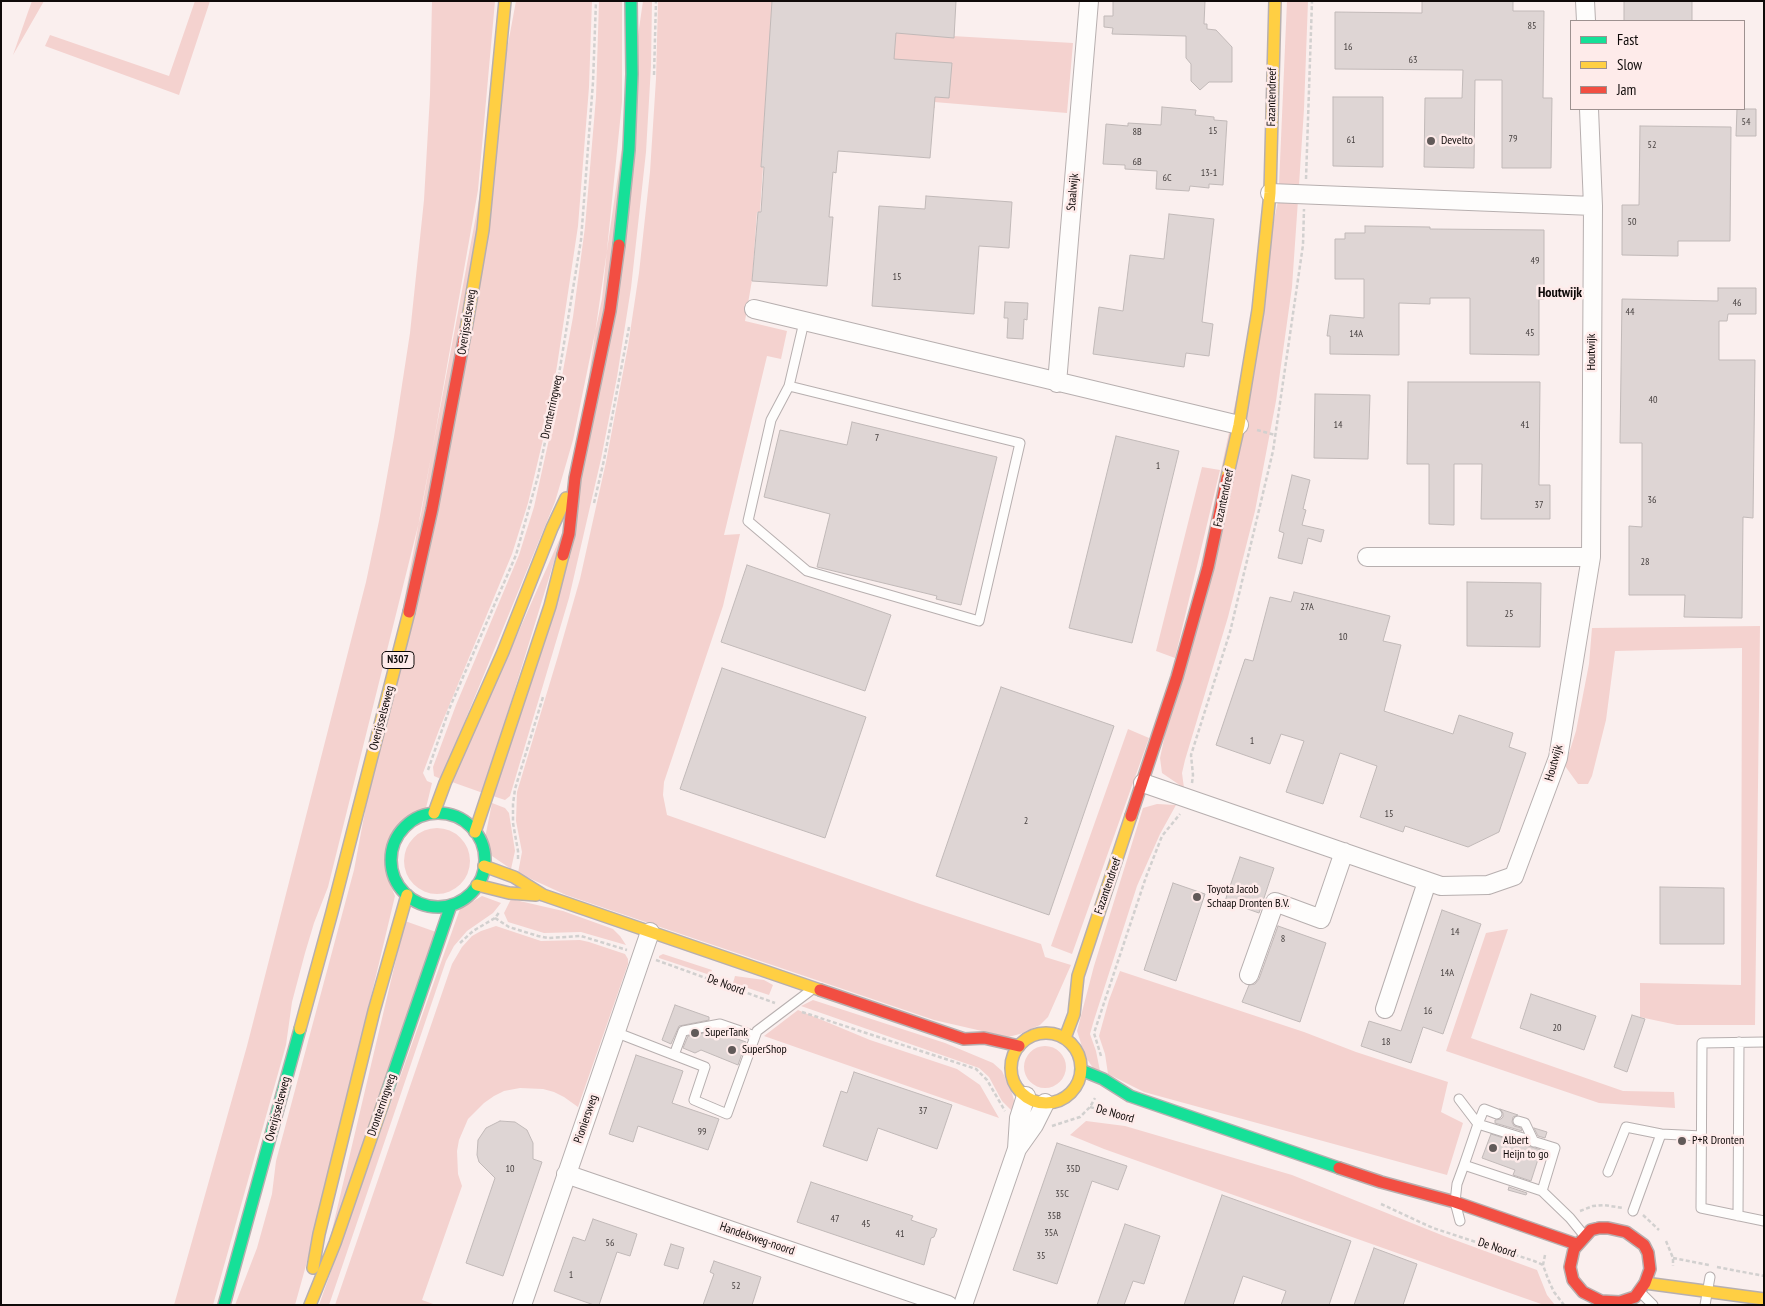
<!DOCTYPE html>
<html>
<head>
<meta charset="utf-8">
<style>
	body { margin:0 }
	#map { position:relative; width:1765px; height:1306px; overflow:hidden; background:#faefee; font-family:"PT Sans Narrow",sans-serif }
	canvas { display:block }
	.frame { position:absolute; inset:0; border:2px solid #0f0a09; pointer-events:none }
	.legend { position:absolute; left:1570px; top:20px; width:175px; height:90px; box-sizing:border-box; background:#feebea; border:1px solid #9e9190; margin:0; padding:6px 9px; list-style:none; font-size:15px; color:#0f0a09 }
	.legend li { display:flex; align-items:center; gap:10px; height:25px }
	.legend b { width:25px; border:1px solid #9e9190 }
</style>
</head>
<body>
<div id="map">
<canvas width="1765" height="1306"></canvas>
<div class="frame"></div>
<ul class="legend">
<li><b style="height:6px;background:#16e098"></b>Fast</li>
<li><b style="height:6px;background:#ffcf43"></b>Slow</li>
<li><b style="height:6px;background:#f24e42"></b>Jam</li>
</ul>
</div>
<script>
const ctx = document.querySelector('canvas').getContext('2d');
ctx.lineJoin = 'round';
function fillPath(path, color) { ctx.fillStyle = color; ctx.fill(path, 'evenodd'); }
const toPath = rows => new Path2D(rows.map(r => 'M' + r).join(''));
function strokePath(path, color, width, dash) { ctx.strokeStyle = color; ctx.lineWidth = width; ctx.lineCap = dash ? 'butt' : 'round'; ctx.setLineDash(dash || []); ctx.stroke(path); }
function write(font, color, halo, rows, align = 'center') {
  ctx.font = font + ' "PT Sans Narrow",sans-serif'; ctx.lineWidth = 5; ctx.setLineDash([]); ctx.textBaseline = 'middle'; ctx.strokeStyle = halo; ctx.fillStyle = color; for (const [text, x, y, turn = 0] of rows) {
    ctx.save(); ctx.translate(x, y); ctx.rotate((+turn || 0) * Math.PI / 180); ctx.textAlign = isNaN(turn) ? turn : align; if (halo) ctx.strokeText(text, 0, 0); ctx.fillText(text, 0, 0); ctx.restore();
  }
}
fillPath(toPath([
	[32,1,44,1,13,55,28,12],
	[195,1,210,1,179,95,45,46,50,35,169,76],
	[432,1,495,1,478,190,421,514,328,887,314,923,305,953,292,1002,286,1045,213,1305,174,1305,247,1046,366,582,379,521,394,437,410,333,424,200,430,95],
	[516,1,592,1,589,87,578,226,557,366,545,431,528,503,512,554,439,730,423,773,427,781,432,783,426,808,406,819,400,824,390,838,385,851,385,865,386,874,395,896,313,1240,295,1305,235,1305,257,1248,272,1194,276,1161,354,870],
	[599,1,622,1,622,102,602,299,573,440,555,502,441,779,434,776,433,767,456,705,519,555,534,507,557,403,573,317,585,227,596,97],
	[643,1,652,1,651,66,646,152,631,288,617,377,601,459,569,598,510,796,505,800,493,796,557,597],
	[658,1,793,1,952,36,1073,43,1067,113,934,102,935,108,766,96,761,166,763,167,760,212,757,212,752,280,745,321,787,331,781,359,767,356,724,535,740,534,723,606,664,782,663,795,667,815,920,904,1041,944,1045,957,1071,965,1048,1017,1040,1025,1020,1034,1008,1037,934,1020,566,895,518,873,522,852,516,821,517,792,558,656,580,579,606,462,628,346,639,273,650,172,656,79],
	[1287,1,1308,1,1304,109,1299,185,1279,185],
	[1298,200,1292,287,1276,401,1255,511,1228,617,1185,760,1182,773,1184,788,1162,773,1160,758,1278,201],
	[1202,467,1220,470,1175,658,1156,651],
	[564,529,483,793,452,782],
	[1760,626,1755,1025,1677,1025,1640,1017,1640,983,1741,985,1742,648,1615,651,1606,720,1592,776,1588,784,1578,784,1565,766,1576,731,1589,664,1592,628],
	[1128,729,1149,738,1072,954,1051,946],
	[492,803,505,808,509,813,515,851,511,869,492,856,487,845,485,838],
	[1157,804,1176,805,1160,834,1137,886,1094,1020,1090,1034,1096,1051,1100,1071,1093,1068,1085,1056,1077,1031,1094,966,1143,808],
	'404 861a33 33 0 1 1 66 0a33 33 0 1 1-66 0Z',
	[482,896,501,903,493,913,467,931,454,946,446,961,329,1305,319,1305,460,909],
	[511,899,563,911,613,929,620,936,626,945,581,932,544,933,508,922,504,913],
	[405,921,436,932,329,1243],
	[496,926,541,941,580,940,589,942,625,954,628,959,628,964,578,1107,564,1097,554,1092,543,1089,520,1088,504,1091,494,1096,484,1103,468,1119,459,1140,457,1151,458,1174,462,1186,422,1300,436,1305,335,1305,452,964,462,947,472,936,481,931],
	[1508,929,1471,1038,1623,1091,1674,1092,1675,1108,1599,1103,1446,1051,1486,933],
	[663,954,712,970,710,975,659,958,659,956],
	[1120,971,1304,1032,1356,1052,1448,1082,1441,1112,1463,1123,1447,1175,1144,1092,1108,1074,1105,1054,1099,1036,1109,1000],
	[735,976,764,980,773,985,769,995,733,983],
	[813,1000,945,1043,993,1063,1002,1071,1012,1093,1015,1104,1012,1111,1002,1101,989,1077,979,1068,801,1006],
	[798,1010,870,1040,957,1069,980,1085,999,1118,764,1036],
	'1024 1067a21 21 0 1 1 42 0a21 21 0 1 1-42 0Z',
	[1086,1121,1125,1126,1292,1175,1444,1236,1537,1270,1547,1295,1555,1305,1544,1305,1507,1292,1104,1149,1070,1135]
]), '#f4d2cf');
const building = toPath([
	[772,1,956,1,954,38,896,33,894,59,952,63,949,98,935,97,930,158,838,151,836,173,833,172,829,217,833,217,827,286,752,281,758,212,761,212,764,167,761,167,772,1],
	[1113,1,1205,1,1204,24,1207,24,1207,29,1216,30,1232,47,1232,82,1209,82,1200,90,1191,81,1191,64,1186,58,1186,36,1112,34,1113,28,1104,27,1104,16,1113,16,1113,1],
	[1422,1,1513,1,1513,11,1544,11,1543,98,1552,98,1551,168,1502,168,1502,80,1475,80,1474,168,1424,167,1425,98,1462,98,1463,70,1335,69,1335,12,1422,13,1422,1],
	[1624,1,1692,1,1692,21,1624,21,1624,1],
	[1333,97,1383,97,1383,167,1333,166,1333,97],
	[1162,107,1196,110,1195,115,1214,117,1214,120,1227,121,1223,185,1209,184,1209,188,1190,186,1189,191,1156,189,1157,171,1125,169,1125,165,1103,164,1106,124,1128,126,1128,123,1161,125,1162,107],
	[1737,109,1756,109,1756,136,1736,136,1737,109],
	[1640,126,1731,127,1730,241,1678,241,1678,256,1622,255,1622,205,1639,205,1640,126],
	[926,196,1012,202,1009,248,979,246,974,314,872,306,879,206,925,209,926,196],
	[1169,214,1214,219,1202,322,1213,324,1209,356,1186,353,1184,367,1093,354,1099,307,1123,311,1130,255,1164,259,1169,214],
	[1365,226,1430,227,1430,229,1544,230,1544,299,1539,299,1539,355,1470,354,1470,298,1430,298,1430,304,1399,303,1399,355,1330,354,1330,336,1327,336,1330,315,1364,318,1364,279,1335,279,1335,239,1345,239,1345,233,1365,233,1365,226],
	[1718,288,1756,288,1756,314,1728,314,1727,321,1719,321,1719,360,1755,360,1753,518,1743,517,1742,618,1684,617,1685,595,1629,595,1629,526,1642,527,1642,443,1620,443,1622,299,1718,301,1718,288],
	[1005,302,1028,303,1027,320,1024,319,1023,339,1007,338,1008,318,1004,318,1005,302],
	[1408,382,1540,382,1539,485,1550,485,1550,519,1481,519,1482,464,1454,464,1454,525,1429,524,1429,464,1407,464,1408,382],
	[1315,394,1370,395,1368,459,1314,458,1315,394],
	[852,422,997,457,961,605,936,599,937,596,817,567,830,514,764,497,780,430,847,445,852,422],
	[1116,436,1179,451,1132,643,1069,628,1116,436],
	[1292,475,1310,480,1303,509,1306,510,1302,525,1324,530,1321,542,1308,538,1302,564,1278,558,1284,533,1279,531,1292,475],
	[747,565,891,615,865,691,721,642,747,565],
	[1467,582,1541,583,1540,647,1467,646,1467,582],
	[1294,592,1390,616,1383,641,1401,645,1384,711,1453,734,1459,715,1513,733,1509,747,1526,753,1499,832,1468,847,1405,826,1403,832,1360,817,1377,766,1340,753,1323,804,1286,792,1304,741,1281,734,1270,764,1216,745,1245,659,1253,661,1270,597,1291,602,1294,592],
	[722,668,866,717,825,838,680,789,722,668],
	[1001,687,1114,726,1049,915,936,876,1001,687],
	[1240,857,1274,868,1259,913,1225,901,1240,857],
	[1173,883,1205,894,1176,981,1144,970,1173,883],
	[1660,887,1724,888,1724,944,1660,944,1660,887],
	[1442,910,1481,924,1443,1034,1423,1027,1411,1063,1361,1046,1369,1021,1401,1031,1442,910],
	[1278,926,1326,943,1300,1022,1242,1002,1249,985,1255,984,1259,979,1278,926],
	[1531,994,1596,1016,1584,1050,1520,1028,1531,994],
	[675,1005,709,1017,709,1020,679,1026,671,1044,662,1040,675,1005],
	[1632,1015,1645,1019,1627,1072,1614,1067,1632,1015],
	[715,1031,746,1042,738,1065,701,1050,695,1053,683,1048,688,1036,715,1031],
	[636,1055,683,1071,672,1103,719,1119,708,1150,638,1126,633,1142,609,1134,636,1055],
	[854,1072,952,1105,937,1149,878,1128,867,1161,823,1146,841,1091,847,1093,854,1072],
	[1500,1109,1518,1115,1513,1117,1512,1122,1514,1126,1521,1128,1522,1131,1495,1123,1495,1120,1501,1119,1503,1117,1503,1113,1500,1109],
	[500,1121,515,1122,527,1130,533,1143,533,1159,542,1162,503,1276,466,1263,495,1178,479,1162,477,1155,478,1140,486,1128,500,1121],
	[1534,1128,1547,1132,1545,1138,1538,1136,1534,1128],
	[1491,1134,1541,1150,1531,1181,1513,1175,1515,1170,1482,1158,1491,1134],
	[1057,1143,1127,1166,1118,1190,1092,1181,1057,1284,1013,1270,1057,1143],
	[811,1182,913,1216,911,1220,937,1229,934,1237,931,1238,924,1265,797,1222,811,1182],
	[1509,1187,1527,1193,1526,1195,1508,1190,1509,1187],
	[1222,1195,1351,1241,1329,1305,1281,1305,1286,1291,1243,1276,1233,1305,1184,1305,1222,1195],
	[593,1219,637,1234,630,1256,617,1252,599,1305,594,1305,554,1291,573,1237,585,1241,593,1219],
	[1125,1224,1160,1236,1144,1284,1133,1281,1124,1305,1097,1305,1125,1224],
	[671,1244,684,1248,678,1269,664,1265,671,1244],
	[1374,1248,1417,1264,1403,1305,1354,1305,1374,1248],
	[714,1261,761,1277,752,1305,703,1305,714,1274,710,1272,714,1261]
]);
fillPath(building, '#ded5d4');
strokePath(building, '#c1b9b8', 1);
const lane = toPath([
	[789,386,1020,443,979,621,807,571,748,521,771,420,789,386,804,322],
	[615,1032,705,1067,694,1100,727,1114,757,1031,810,991],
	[1764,1042,1702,1043,1701,1208,1764,1221],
	[674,1055,683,1031,720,1024,755,1036],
	[1459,1099,1478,1124,1464,1165],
	[1497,1114,1484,1109,1478,1124,1555,1148,1542,1191],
	[1518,1121,1525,1123,1534,1142],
	[1661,1134,1702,1136],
	[1608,1172,1626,1127,1661,1134,1633,1211],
	[1738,1216,1739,1042],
	[1460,1221,1455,1202,1457,1184,1464,1165,1542,1191,1570,1218,1583,1234],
	[1640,1292,1653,1305],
	[1705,1305,1710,1277]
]);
const street = toPath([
	[1585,1,1586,21],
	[1270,193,1593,206],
	[754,309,1239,425],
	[1057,383,1089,1],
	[1367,557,1591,557],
	[1143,783,1441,886,1488,885,1514,876,1558,758,1591,557,1593,206,1589,109],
	[1249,975,1275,902,1321,919,1344,852],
	[1385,1009,1427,882],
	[1017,1149,1019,1118,1026,1096],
	[566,1174,948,1305],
	[522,1305,650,932],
	[963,1305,1017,1149,1034,1125,1045,1103]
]);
const fast = toPath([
	[619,245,629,150,632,74,631,1],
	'391 860a47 47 0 1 1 94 0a47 47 0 1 1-94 0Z',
	[1081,1070,1103,1079,1130,1096,1339,1168],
	[387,1092,451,905],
	[224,1305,300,1029]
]);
const slow = toPath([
	[466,329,483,230,505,1],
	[1227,478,1239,425,1258,310,1270,193,1275,1],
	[434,813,445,783,503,652,552,528,566,498],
	[475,832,550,606,563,555],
	[484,866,514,877,543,895,820,990],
	[477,885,509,893,536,895],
	[300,1029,332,912,409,612],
	'1011 1068a35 35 0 1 1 70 0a35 35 0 1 1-70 0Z',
	[1065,1038,1074,1014,1078,976,1131,816],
	[313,1268,319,1234,374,1011,407,895],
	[1645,1283,1764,1299],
	[310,1305,335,1243,387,1092]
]);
const jam = toPath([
	[563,555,569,534,575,478,610,311,619,245],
	[409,612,432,509,466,329],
	[1131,816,1177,677,1208,567,1227,478],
	[820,990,964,1039,984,1038,1019,1046],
	[1339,1168,1381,1182,1455,1202,1576,1244],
	[1599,1228,1608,1228,1626,1232,1644,1245,1648,1253,1650,1269,1645,1283,1635,1297,1620,1302,1601,1301,1583,1292,1573,1280,1570,1267,1574,1249,1591,1230,1599,1228]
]);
strokePath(lane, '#b7afaf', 11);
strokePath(street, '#b7afaf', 20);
strokePath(fast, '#b7afaf', 14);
strokePath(slow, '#b7afaf', 14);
strokePath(jam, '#b7afaf', 14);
strokePath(toPath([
	[654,75,656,1],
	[1306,179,1312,1],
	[1257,430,1275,435],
	[594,503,604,460,629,327],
	[428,770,450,707,516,555,538,476,559,374,581,240,593,82,596,1],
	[1192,783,1193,775,1191,755,1230,632,1273,451,1303,245,1304,209],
	[518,859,518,851,513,823,513,804,515,789,543,697],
	[495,918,509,927,538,936,548,938,581,936,627,950],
	[460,943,473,931,495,918,500,911],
	[656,960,775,1003],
	[802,1012,976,1069,987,1080,1005,1111],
	[1101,1056,1094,1033,1146,877,1162,836,1180,814],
	[1090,1107,1122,1116],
	[1052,1126,1080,1117,1090,1107,1095,1098],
	[1381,1204,1433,1228,1534,1261,1543,1265],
	[1580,1211,1593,1206,1604,1205,1623,1208],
	[1643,1215,1659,1230],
	[1666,1241,1673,1258,1673,1266],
	[1545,1255,1543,1265,1548,1279,1554,1292,1564,1305],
	[1673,1258,1709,1265],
	[1717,1267,1764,1276]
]), '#d2d0cf', 2.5, [4, 2.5]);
strokePath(lane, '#fefdfc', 9);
strokePath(street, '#fefdfc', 18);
strokePath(fast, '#16e098', 11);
strokePath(slow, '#ffcf43', 11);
strokePath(jam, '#f24e42', 11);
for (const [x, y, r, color] of [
	[1431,141,5,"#615a59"],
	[1197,897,5,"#615a59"],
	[695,1033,5,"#615a59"],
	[732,1050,5,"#615a59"],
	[1682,1141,5,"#615a59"],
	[1493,1148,5,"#615a59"]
]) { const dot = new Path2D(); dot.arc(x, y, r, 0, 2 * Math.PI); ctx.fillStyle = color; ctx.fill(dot); strokePath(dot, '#feebea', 2); }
write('10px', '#443e3d', null, [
	["85",1532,26],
	["16",1348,47],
	["63",1413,60],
	["54",1746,122],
	["15",1213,131],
	["8B",1137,132],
	["79",1513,139],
	["61",1351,140],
	["52",1652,145],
	["6B",1137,162],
	["13-1",1209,173],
	["6C",1167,178],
	["50",1632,222],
	["49",1535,261],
	["15",897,277],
	["46",1737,303],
	["44",1630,312],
	["45",1530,333],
	["14A",1356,334],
	["40",1653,400],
	["14",1338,425],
	["41",1525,425],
	["7",877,438],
	["1",1158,466],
	["36",1652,500],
	["37",1539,505],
	["28",1645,562],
	["27A",1307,607],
	["25",1509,614],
	["10",1343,637],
	["1",1252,741],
	["15",1389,814],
	["2",1026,821],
	["14",1455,932],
	["8",1283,939],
	["14A",1447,973],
	["16",1428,1011],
	["20",1557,1028],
	["18",1386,1042],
	["37",923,1111],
	["99",702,1132],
	["10",510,1169],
	["35D",1073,1169],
	["35C",1062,1194],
	["35B",1054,1216],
	["47",835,1219],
	["45",866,1224],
	["35A",1051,1233],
	["41",900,1234],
	["56",610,1243],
	["35",1041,1256],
	["1",571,1275],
	["52",736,1286]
]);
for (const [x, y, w] of [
	[398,660,32]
]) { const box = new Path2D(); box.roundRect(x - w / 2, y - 8.5, w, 17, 4); ctx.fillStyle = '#feebea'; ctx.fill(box); strokePath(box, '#0f0a09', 1); }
write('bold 11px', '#0f0a09', null, [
	["N307",398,660]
]);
write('12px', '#0f0a09', '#feebea', [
	["Fazantendreef",1272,97,-89],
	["Staalwijk",1073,192,-85],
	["Overijsselseweg",467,322,-81],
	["Houtwijk",1592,352,-90],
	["Dronterringweg",552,407,-78],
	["Fazantendreef",1224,498,-78],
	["Overijsselseweg",382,718,-75],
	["Houtwijk",1554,763,-74],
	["Fazantendreef",1108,886,-71],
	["De Noord",726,985,20],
	["Dronterringweg",382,1105,-71],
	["Overijsselseweg",278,1109,-75],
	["De Noord",1115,1114,16],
	["Pioniersweg",586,1119,-71],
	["Handelsweg-noord",757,1239,19],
	["De Noord",1497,1248,18]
]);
write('12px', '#0f0a09', '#feebea', [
	["Develto",1441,141],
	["Toyota Jacob",1207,890],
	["Schaap Dronten B.V.",1207,904],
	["SuperTank",705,1033],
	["SuperShop",742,1050],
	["Albert",1503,1141],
	["Heijn to go",1503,1155],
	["P+R Dronten",1692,1141]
], 'left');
write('bold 14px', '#0f0a09', '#feebea', [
	["Houtwijk",1560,293]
]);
</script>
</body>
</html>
